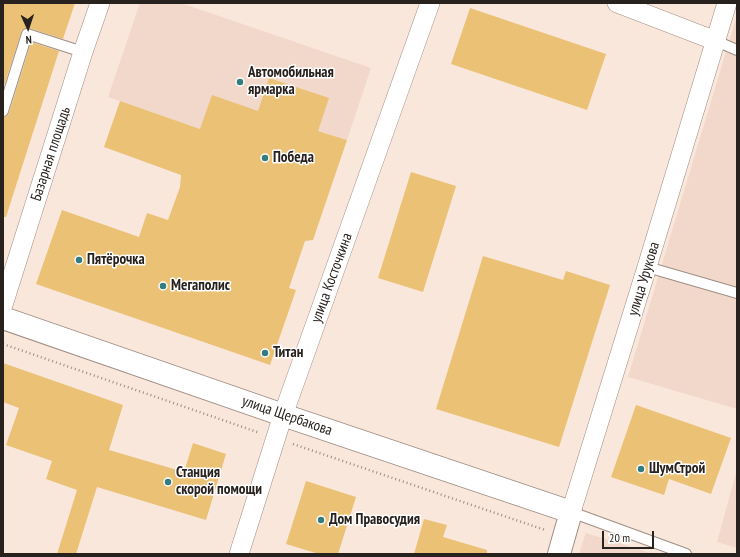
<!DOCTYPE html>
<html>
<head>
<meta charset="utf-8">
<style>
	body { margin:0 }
	#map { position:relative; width:740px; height:557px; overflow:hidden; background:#fae7dc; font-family:"PT Sans Narrow",sans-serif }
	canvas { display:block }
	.frame { position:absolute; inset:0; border:4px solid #28221e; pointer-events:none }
	.north { position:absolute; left:8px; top:8px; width:40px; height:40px; -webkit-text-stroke:3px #fff; paint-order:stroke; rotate:177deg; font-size:11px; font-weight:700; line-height:16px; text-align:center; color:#28221e }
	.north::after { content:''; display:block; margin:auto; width:14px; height:18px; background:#28221e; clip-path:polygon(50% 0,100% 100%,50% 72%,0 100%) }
	.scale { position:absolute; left:602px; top:531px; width:52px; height:18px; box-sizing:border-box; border:2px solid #28221e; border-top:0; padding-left:5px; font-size:12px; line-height:14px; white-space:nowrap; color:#28221e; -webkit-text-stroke:3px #fff; paint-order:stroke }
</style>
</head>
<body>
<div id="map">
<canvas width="740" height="557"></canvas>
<div class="frame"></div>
<div class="north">N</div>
<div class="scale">20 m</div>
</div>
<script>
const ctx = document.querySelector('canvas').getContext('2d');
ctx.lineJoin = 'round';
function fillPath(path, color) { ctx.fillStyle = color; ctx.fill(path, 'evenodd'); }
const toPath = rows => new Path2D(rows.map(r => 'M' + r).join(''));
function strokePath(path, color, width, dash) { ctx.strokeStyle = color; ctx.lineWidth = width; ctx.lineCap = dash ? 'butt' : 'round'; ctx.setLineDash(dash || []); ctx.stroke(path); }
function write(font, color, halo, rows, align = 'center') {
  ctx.font = font + ' "PT Sans Narrow",sans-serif'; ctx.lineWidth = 3; ctx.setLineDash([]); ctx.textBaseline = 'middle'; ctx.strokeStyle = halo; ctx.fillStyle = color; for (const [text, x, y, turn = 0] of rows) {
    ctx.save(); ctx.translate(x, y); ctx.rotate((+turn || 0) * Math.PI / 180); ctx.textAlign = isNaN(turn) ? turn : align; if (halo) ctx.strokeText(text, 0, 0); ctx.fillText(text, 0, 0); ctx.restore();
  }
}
fillPath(toPath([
	[140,3,181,3,371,68,347,140,318,131,200,129,108,97],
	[737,15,737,409,628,377],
	[737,469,737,548,717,542],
	[586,532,586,533,654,554,579,554]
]), '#f2d8ca');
fillPath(toPath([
	[3,3,75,3,63,39,29,28,22,30,3,89],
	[470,8,606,54,587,110,451,64],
	[31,42,59,51,6,217,3,217,3,117,7,116,9,113],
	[269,78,329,98,318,131,347,140,313,240,305,241,289,288,296,290,270,365,36,284,62,210,139,237,147,213,168,220,180,187,181,175,104,147,120,101,200,129,212,95,258,111],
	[411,172,456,186,423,292,378,278],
	[483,256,563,280,566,271,610,285,559,447,436,409],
	[3,363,123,405,109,450,184,472,193,443,226,454,206,520,97,487,76,554,57,554,77,490,46,479,52,461,6,445,19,408,3,402],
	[636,405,731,438,711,494,669,479,664,495,611,477],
	[306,481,356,497,338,554,319,554,286,544],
	[424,519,447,525,443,537,487,550,487,554,414,554]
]), '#eac175');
const lane = toPath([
	[716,41,737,50],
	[3,111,27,34,83,52],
	[647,267,737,293],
	[571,512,686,554]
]);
const street = toPath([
	[617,3,716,41],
	[3,305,83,52,100,3],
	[571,512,647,267,727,3],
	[239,554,283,415,430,3]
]);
const secondary = toPath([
	[3,318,283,415,571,512,559,554]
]);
strokePath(lane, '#9f8e84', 12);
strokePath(street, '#9f8e84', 20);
strokePath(secondary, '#9f8e84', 24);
strokePath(toPath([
	[3,344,260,433],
	[293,444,545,530]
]), '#9a8d85', 2.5, [1, 3]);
strokePath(lane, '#fff', 10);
strokePath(street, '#fff', 19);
strokePath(secondary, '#fff', 22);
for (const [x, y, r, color] of [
	[240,82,4,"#337c7f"],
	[265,158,4,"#337c7f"],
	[79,260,4,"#337c7f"],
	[163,286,4,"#337c7f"],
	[265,353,4,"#337c7f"],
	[641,469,4,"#337c7f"],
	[168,482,4,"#337c7f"],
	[321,520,4,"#337c7f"]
]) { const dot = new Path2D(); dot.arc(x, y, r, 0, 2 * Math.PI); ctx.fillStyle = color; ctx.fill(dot); strokePath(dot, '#fff', 1.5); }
write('bold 15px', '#28221e', '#fff', [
	["Автомобильная",248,73],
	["ярмарка",248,90],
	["Победа",273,158],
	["Пятёрочка",87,260],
	["Мегаполис",171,286],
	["Титан",273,353],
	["ШумСтрой",649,469],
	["Станция",176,473],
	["скорой помощи",176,490],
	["Дом Правосудия",329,520]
], 'left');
write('15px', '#28221e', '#fff', [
	["Базарная площадь",51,154,-72],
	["улица Косточкина",332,278,-70],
	["улица Урукова",644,279,-73],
	["улица Щербакова",287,416,19]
]);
</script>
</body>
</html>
